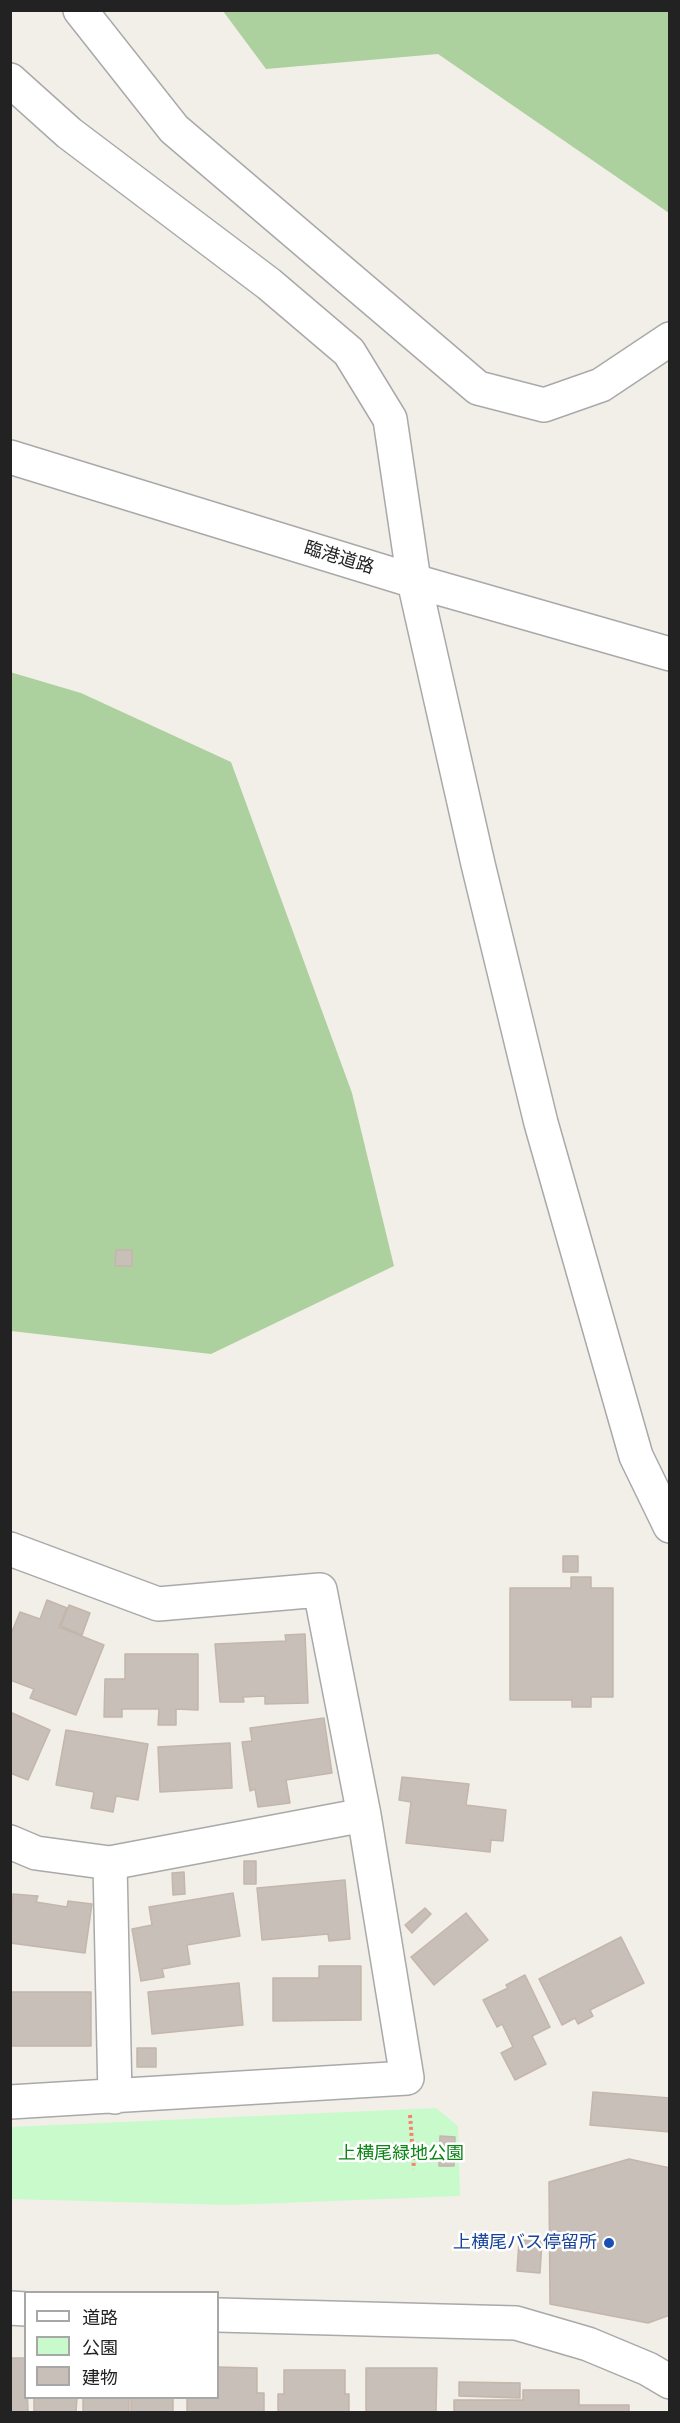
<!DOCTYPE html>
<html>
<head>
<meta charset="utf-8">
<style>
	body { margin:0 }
	#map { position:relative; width:680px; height:2423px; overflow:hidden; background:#f2efe9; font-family:"PT Sans","Noto Sans JP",sans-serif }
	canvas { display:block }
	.frame { position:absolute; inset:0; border:12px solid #222; pointer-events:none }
	.legend { position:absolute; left:24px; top:2291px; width:195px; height:108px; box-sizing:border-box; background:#fff; border:2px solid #a7a7a7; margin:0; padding:8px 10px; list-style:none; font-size:18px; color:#222 }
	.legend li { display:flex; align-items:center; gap:12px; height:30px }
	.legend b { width:30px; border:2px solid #a7a7a7 }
</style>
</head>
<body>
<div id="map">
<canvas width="680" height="2423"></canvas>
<div class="frame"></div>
<ul class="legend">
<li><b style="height:8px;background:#fff"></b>道路</li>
<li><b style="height:16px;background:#c8facc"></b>公園</li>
<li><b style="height:16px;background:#c7bfb8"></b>建物</li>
</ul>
</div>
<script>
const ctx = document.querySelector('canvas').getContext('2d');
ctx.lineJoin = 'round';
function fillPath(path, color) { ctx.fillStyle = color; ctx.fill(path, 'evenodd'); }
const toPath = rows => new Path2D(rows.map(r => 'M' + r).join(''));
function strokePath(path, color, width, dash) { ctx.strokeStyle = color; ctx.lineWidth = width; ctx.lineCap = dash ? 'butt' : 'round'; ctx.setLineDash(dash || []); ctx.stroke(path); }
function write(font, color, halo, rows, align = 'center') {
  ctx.font = font + ' "PT Sans","Noto Sans JP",sans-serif'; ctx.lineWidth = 5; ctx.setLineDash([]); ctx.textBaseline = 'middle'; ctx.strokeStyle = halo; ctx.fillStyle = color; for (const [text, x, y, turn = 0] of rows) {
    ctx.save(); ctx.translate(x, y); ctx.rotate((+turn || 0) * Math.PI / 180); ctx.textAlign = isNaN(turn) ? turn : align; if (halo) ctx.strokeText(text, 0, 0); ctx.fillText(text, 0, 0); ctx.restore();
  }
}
fillPath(toPath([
	[223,11,669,11,669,213,438,54,266,69],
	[10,672,81,693,231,762,352,1093,394,1266,211,1354,11,1331]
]), '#add19e');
fillPath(toPath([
	[436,2108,458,2126,460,2196,229,2205,11,2199,10,2127]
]), '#c8facc');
const building = toPath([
	[116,1250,132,1250,132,1266,115,1266,116,1250],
	[563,1556,578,1556,578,1572,563,1572,563,1556],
	[571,1577,591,1577,591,1588,613,1588,613,1697,591,1697,591,1707,572,1707,572,1700,510,1700,510,1588,571,1588,571,1577],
	[47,1600,67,1608,59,1627,104,1645,76,1715,30,1698,34,1689,10,1680,10,1636,20,1612,40,1619,47,1600],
	[69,1605,90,1613,82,1635,61,1626,69,1605],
	[305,1634,308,1703,265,1704,265,1696,243,1697,244,1702,220,1702,215,1644,286,1641,285,1635,305,1634],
	[125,1654,198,1654,198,1710,176,1709,176,1725,158,1725,159,1709,122,1709,122,1717,104,1717,105,1679,125,1679,125,1654],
	[10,1712,50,1730,28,1780,10,1773,10,1712],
	[324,1718,332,1773,286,1780,290,1803,258,1807,255,1789,250,1791,242,1742,252,1741,250,1728,324,1718],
	[66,1730,148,1744,138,1800,116,1796,113,1812,91,1808,94,1792,56,1785,66,1730],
	[230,1743,232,1788,160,1792,158,1747,230,1743],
	[402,1777,469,1784,466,1805,506,1810,503,1841,491,1840,490,1852,406,1843,411,1802,399,1800,402,1777],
	[244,1861,256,1861,256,1884,244,1884,244,1861],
	[184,1872,185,1894,173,1895,172,1873,184,1872],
	[345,1880,350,1939,329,1941,328,1934,262,1940,257,1888,345,1880],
	[233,1893,240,1936,187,1945,190,1964,162,1969,164,1977,141,1981,132,1929,152,1925,149,1907,233,1893],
	[13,1894,38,1896,36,1902,67,1907,68,1901,92,1904,85,1953,10,1943,13,1894],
	[425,1908,431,1914,412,1933,405,1925,425,1908],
	[466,1913,488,1940,434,1985,411,1957,466,1913],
	[621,1937,644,1983,590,2010,593,2016,578,2024,575,2018,562,2025,539,1979,621,1937],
	[319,1966,361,1966,361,2020,273,2021,273,1978,319,1978,319,1966],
	[525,1975,550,2027,532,2036,546,2064,515,2080,501,2053,513,2047,502,2024,497,2027,483,2000,508,1988,506,1985,525,1975],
	[239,1983,243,2025,152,2034,148,1992,239,1983],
	[10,1992,91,1992,91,2046,10,2046,10,1992],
	[137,2048,156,2048,156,2067,137,2067,137,2048],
	[593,2092,670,2098,670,2132,590,2125,593,2092],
	[440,2136,455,2137,454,2166,439,2166,440,2136],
	[629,2159,670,2168,670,2315,648,2323,550,2304,549,2182,629,2159],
	[519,2240,542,2241,540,2273,517,2271,519,2240],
	[10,2358,26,2358,28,2412,10,2412,10,2358],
	[218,2367,257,2368,257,2393,264,2393,264,2412,187,2412,187,2398,218,2398,218,2367],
	[366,2368,437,2368,436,2412,366,2412,366,2368],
	[284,2370,345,2370,345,2394,349,2394,349,2412,278,2412,278,2394,284,2394,284,2370],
	[459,2382,520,2383,520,2398,459,2396,459,2382],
	[523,2390,579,2390,579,2405,629,2405,629,2412,454,2412,454,2400,523,2400,523,2390],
	[34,2398,77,2398,76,2412,34,2412,34,2398],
	[83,2398,129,2398,129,2412,83,2412,83,2398],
	[131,2398,173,2398,173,2412,131,2412,131,2398]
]);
fillPath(building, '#c7bfb8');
strokePath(building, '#c4b6ab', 1.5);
const minor = toPath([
	[80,10,174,129,478,388,544,405,601,385,670,339],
	[10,1549,158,1604,320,1590,364,1815,407,2078,10,2102],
	[10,1842,36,1853,110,1863,364,1815],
	[110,1863,115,2097]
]);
const tertiary = toPath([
	[10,80,69,133,269,284,349,352,390,419,414,581,478,864,541,1123,636,1456,670,1526],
	[10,457,414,581,670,654],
	[10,2308,26,2309],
	[218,2315,516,2323,588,2344,648,2369,670,2382]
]);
strokePath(minor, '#a9a9a9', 36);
strokePath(tertiary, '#a9a9a9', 36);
strokePath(toPath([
	[410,2115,414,2169]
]), '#fa8072', 4, [3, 3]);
strokePath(minor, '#fff', 33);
strokePath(tertiary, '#fff', 33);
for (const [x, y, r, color] of [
	[609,2243,6,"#1a4fb4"]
]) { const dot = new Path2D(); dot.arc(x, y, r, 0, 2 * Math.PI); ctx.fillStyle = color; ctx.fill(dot); strokePath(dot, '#fff', 2); }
write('18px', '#222', '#fff', [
	["臨港道路",339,558,17]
]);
write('18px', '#0c8416', '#fff', [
	["上横尾緑地公園",401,2154]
]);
write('18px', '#164399', '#fff', [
	["上横尾バス停留所",597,2243]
], 'right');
</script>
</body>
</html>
